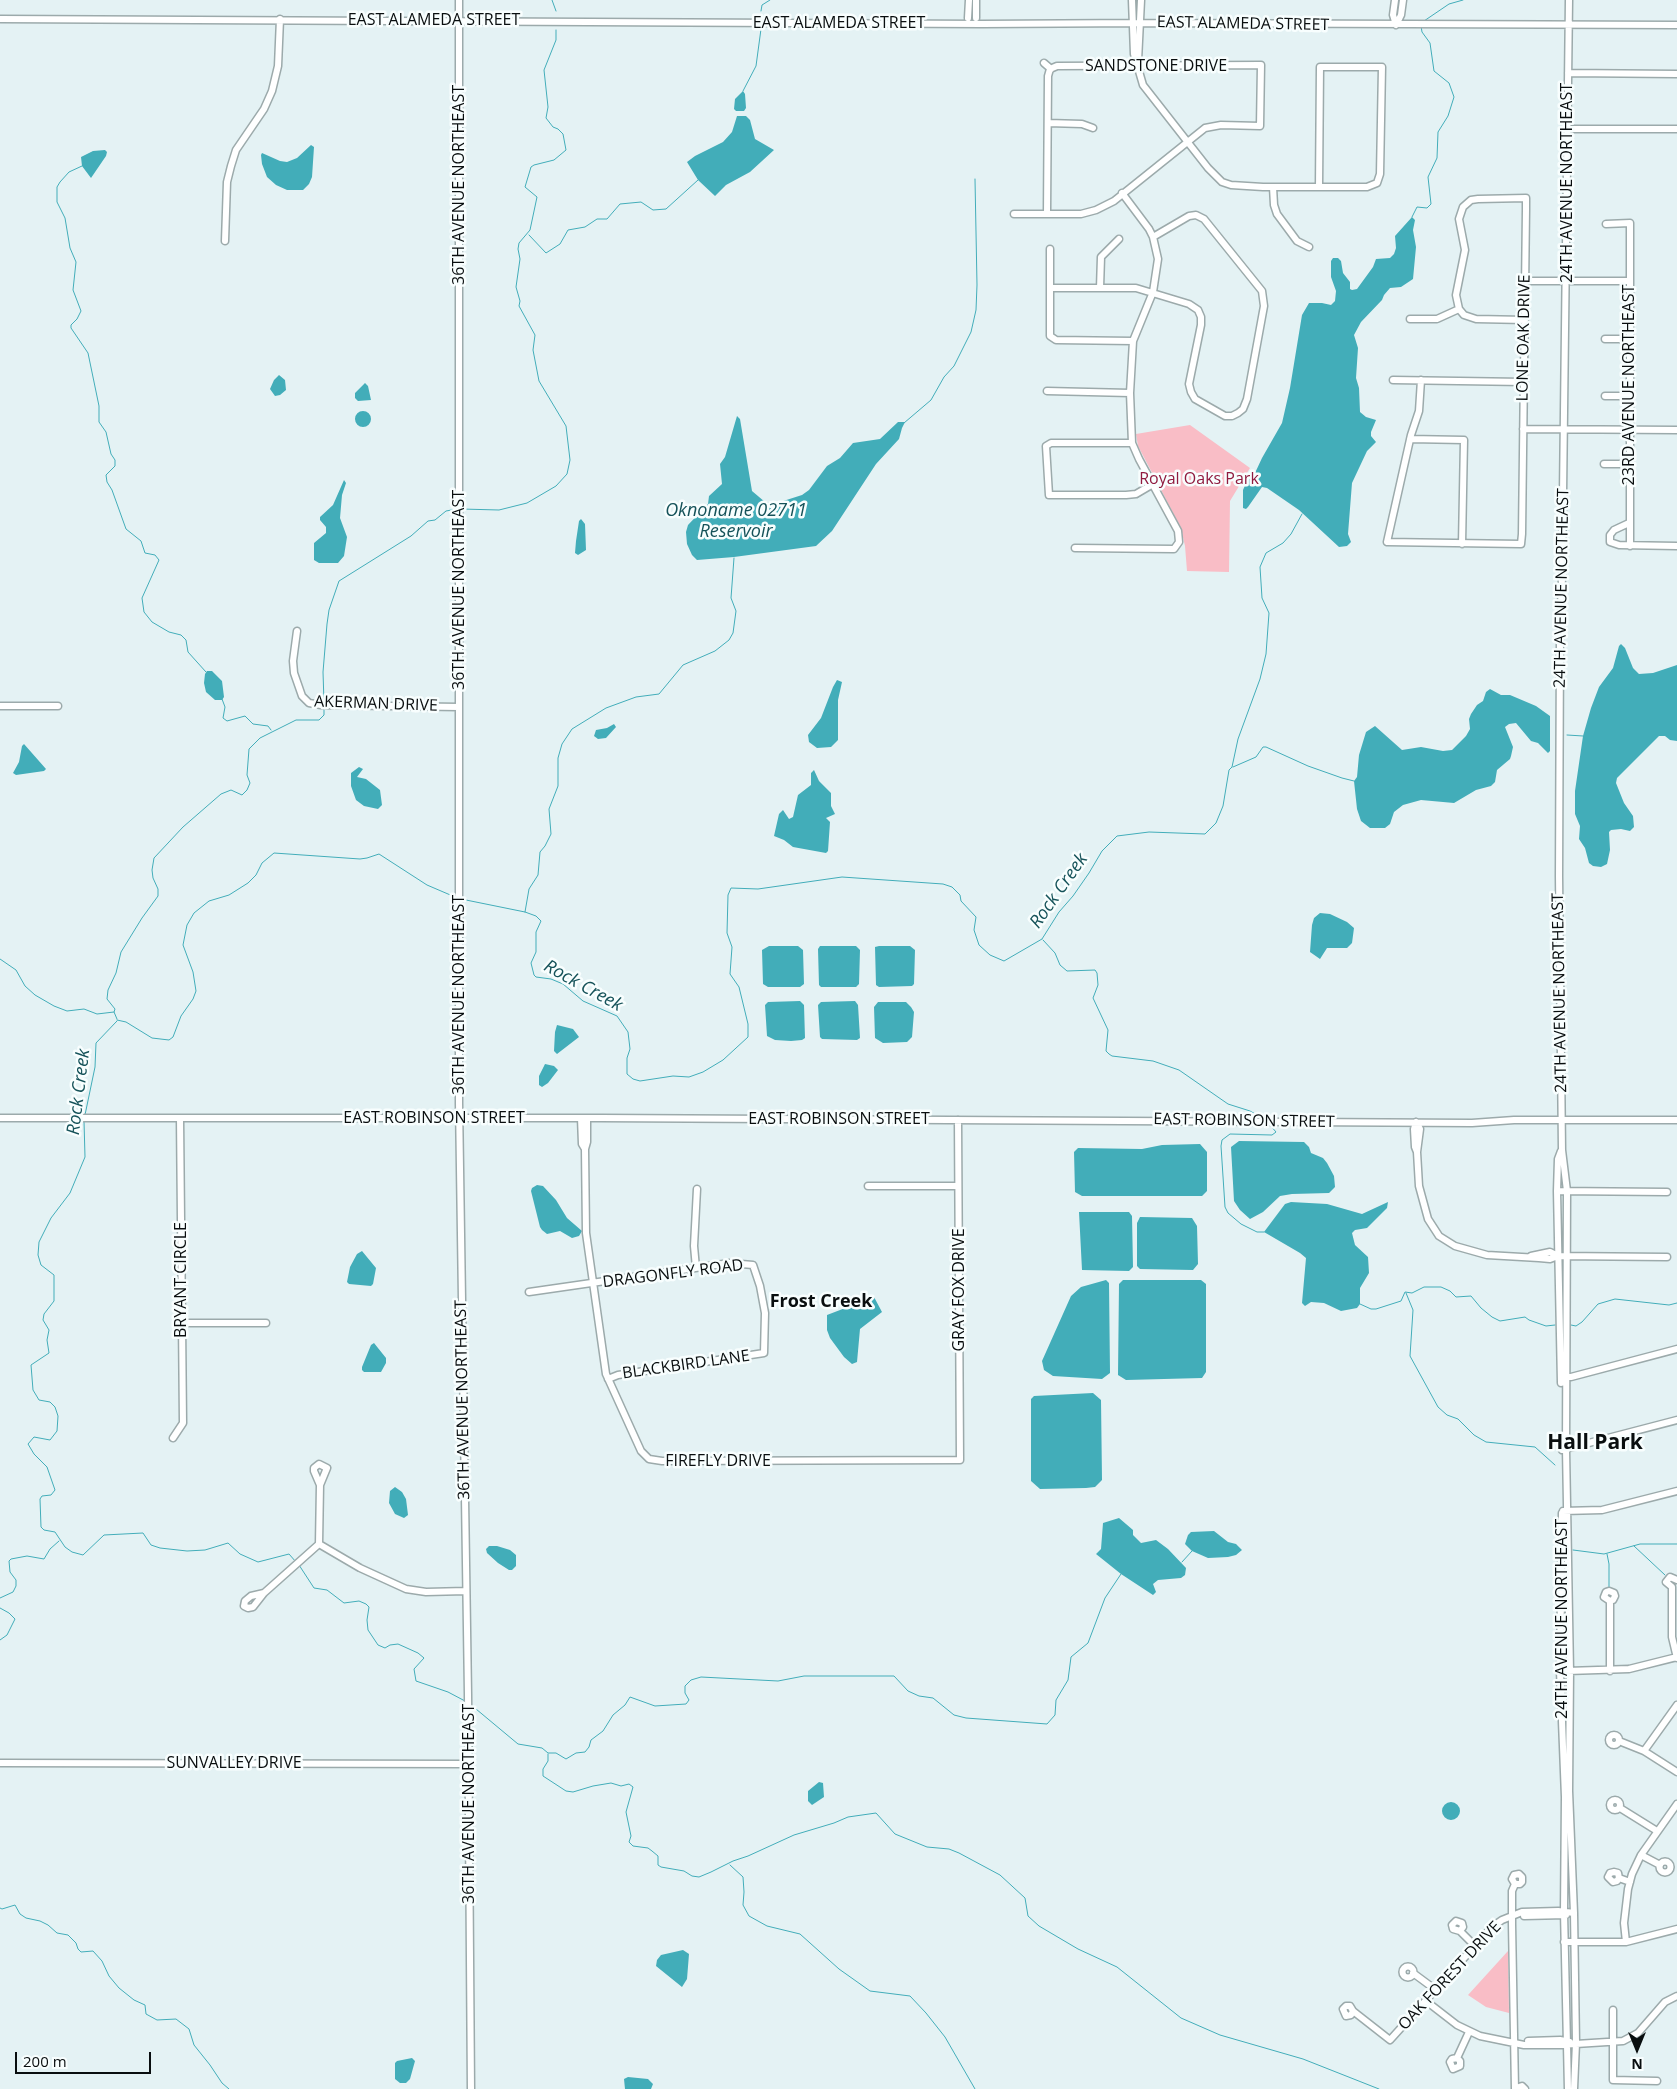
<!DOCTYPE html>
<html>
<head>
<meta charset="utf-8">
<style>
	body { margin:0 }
	#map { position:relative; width:1677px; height:2089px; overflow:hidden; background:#e4f2f4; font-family:"Open Sans",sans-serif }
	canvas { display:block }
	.north { position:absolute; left:1612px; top:2024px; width:50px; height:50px; -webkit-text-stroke:4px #f8fefe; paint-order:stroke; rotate:180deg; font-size:14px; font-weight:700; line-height:20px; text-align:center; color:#090e0f }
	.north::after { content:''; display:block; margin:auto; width:18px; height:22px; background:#090e0f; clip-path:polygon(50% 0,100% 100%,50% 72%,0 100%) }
	.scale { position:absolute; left:15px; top:2052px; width:136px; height:22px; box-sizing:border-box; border:2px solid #090e0f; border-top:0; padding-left:6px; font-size:15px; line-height:18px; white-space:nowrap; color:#090e0f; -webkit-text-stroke:4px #f8fefe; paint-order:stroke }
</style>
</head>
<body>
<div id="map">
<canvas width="1677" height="2089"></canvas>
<div class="north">N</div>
<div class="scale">200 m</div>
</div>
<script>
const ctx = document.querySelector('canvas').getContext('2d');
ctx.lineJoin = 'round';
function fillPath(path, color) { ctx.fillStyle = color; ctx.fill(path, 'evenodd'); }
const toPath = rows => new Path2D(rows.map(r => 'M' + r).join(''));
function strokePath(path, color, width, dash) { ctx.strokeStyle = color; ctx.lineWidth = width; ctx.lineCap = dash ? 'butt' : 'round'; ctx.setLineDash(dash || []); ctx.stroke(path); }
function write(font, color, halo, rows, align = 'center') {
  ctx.font = font + ' "Open Sans",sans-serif'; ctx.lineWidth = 5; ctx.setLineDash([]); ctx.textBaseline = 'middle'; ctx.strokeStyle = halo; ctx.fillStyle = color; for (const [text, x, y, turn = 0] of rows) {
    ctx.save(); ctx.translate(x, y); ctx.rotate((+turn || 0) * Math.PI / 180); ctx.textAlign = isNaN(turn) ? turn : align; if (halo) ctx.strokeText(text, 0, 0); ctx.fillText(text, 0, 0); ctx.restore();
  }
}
fillPath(toPath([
	[1190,425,1250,468,1230,501,1229,572,1187,571,1185,546,1181,528,1138,446,1136,434],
	[1508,1951,1509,2013,1486,2007,1468,1995]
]), '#f9bdc6');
fillPath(toPath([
	[743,91,745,94,746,108,744,111,736,111,734,109,735,99],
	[737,116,746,116,750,120,755,139,774,150,750,172,726,185,715,196,698,180,687,162,695,156,723,142,732,132],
	[311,145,314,147,312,177,309,184,303,190,287,190,276,185,267,177,262,164,261,155,262,153,280,161,287,162,297,158],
	[105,150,107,152,106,156,91,178,82,166,81,157,93,151],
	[1412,217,1415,220,1413,230,1416,247,1413,279,1401,287,1390,288,1384,295,1382,300,1361,322,1354,335,1358,348,1356,378,1359,388,1360,412,1366,417,1376,420,1371,432,1371,436,1376,442,1367,451,1352,483,1348,534,1351,542,1347,546,1339,547,1299,510,1267,488,1262,487,1248,507,1246,509,1243,508,1243,490,1247,481,1255,473,1262,458,1282,423,1290,388,1302,315,1309,303,1322,303,1331,305,1335,301,1336,291,1331,277,1331,261,1333,258,1338,258,1341,261,1343,273,1350,282,1350,289,1352,290,1357,289,1373,267,1376,259,1390,258,1394,254,1396,248,1395,236],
	[279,375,285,380,286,390,280,395,275,396,270,389,274,380],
	[365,383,368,386,371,400,358,401,355,398,355,393],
	'355 419a8 8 0 1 1 16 0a8 8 0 1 1-16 0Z',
	[737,416,740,419,752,491,765,502,777,503,802,495,809,490,827,466,840,458,853,443,880,439,898,422,905,422,902,428,899,439,876,464,832,531,816,546,734,557,697,560,692,555,687,544,686,532,688,525,708,504,709,496,722,484,720,464,725,457],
	[344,480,346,483,342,495,340,518,347,537,344,556,338,563,319,563,314,560,314,543,326,533,326,527,320,520,320,517,333,505],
	[581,519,585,524,586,550,578,555,575,553,576,541,579,521],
	[1621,644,1625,648,1633,668,1639,674,1653,673,1677,665,1677,741,1670,740,1665,736,1659,736,1617,778,1616,783,1624,803,1633,816,1634,827,1630,831,1621,829,1611,830,1609,832,1610,850,1607,864,1601,867,1593,866,1589,863,1585,848,1579,839,1580,826,1575,814,1575,791,1583,736,1591,708,1599,687,1613,668,1619,646],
	[212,671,222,681,224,697,222,700,215,700,206,692,204,683,205,674,207,671],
	[837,680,842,682,838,700,838,740,831,747,817,748,809,742,808,735,821,718,833,687],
	[1490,689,1501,695,1510,695,1536,706,1550,716,1550,751,1548,753,1538,743,1531,741,1516,723,1509,724,1505,727,1513,747,1511,756,1510,759,1497,770,1495,782,1491,786,1476,790,1454,803,1421,800,1403,805,1394,812,1390,824,1385,828,1370,828,1361,821,1357,809,1354,781,1357,777,1359,755,1366,732,1375,726,1402,750,1421,747,1443,751,1452,750,1466,736,1470,729,1469,719,1471,714,1477,705,1483,701,1486,692],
	[614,724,616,727,606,738,598,739,594,736,596,730,607,728],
	[24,744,46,769,44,771,16,775,13,773,19,762,22,746],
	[359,767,363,769,357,777,366,779,380,790,382,805,378,809,364,806,356,800,351,786,351,773],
	[814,770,819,781,831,793,831,806,835,814,826,818,830,822,828,851,826,853,793,847,784,840,774,836,779,814,783,810,789,819,793,817,798,795,811,785,811,773],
	[1320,913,1330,914,1347,922,1354,928,1352,943,1347,948,1327,948,1320,959,1310,952,1312,925,1314,918],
	[769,946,798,946,803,950,804,984,800,987,768,987,763,984,762,950],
	[820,946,856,946,860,950,859,984,856,987,821,987,819,985,818,949],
	[879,946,910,946,915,950,914,984,912,986,879,987,876,985,875,947],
	[800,1001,804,1005,805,1038,802,1040,791,1041,775,1040,767,1036,765,1005,768,1002],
	[855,1001,858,1005,860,1038,857,1040,822,1039,820,1037,818,1005,821,1002],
	[878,1002,906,1002,911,1007,914,1012,912,1037,907,1042,883,1043,875,1038,874,1007],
	[557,1025,573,1029,579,1037,557,1054,554,1051,555,1032],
	[545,1064,554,1066,558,1070,548,1083,542,1087,539,1085,539,1076],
	[1239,1141,1304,1142,1309,1147,1311,1153,1323,1158,1327,1163,1334,1176,1335,1187,1329,1193,1292,1194,1280,1196,1263,1212,1250,1219,1240,1210,1234,1201,1231,1147],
	[1200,1144,1207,1152,1207,1191,1202,1196,1082,1196,1075,1192,1074,1152,1078,1148,1142,1149,1162,1145],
	[537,1185,543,1186,556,1200,567,1218,582,1231,579,1236,572,1238,560,1231,547,1234,542,1230,540,1227,531,1191,532,1188],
	[1291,1202,1327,1204,1362,1214,1388,1202,1387,1208,1367,1228,1355,1230,1352,1233,1355,1245,1368,1257,1369,1273,1360,1288,1360,1304,1357,1308,1341,1311,1324,1303,1311,1302,1305,1306,1302,1303,1306,1258,1300,1253,1264,1232,1285,1204],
	[1079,1212,1129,1212,1132,1216,1133,1267,1129,1271,1082,1270],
	[1140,1217,1192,1218,1197,1226,1198,1264,1193,1270,1140,1269,1137,1266,1137,1223],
	[362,1251,376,1268,373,1284,371,1286,349,1284,347,1282,350,1267,357,1254],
	[1106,1280,1109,1283,1110,1373,1102,1379,1053,1376,1044,1370,1042,1361,1071,1296,1081,1287],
	[1123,1280,1201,1280,1206,1284,1206,1372,1202,1378,1126,1380,1118,1375,1119,1284],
	[874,1297,882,1312,860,1329,857,1362,852,1364,844,1357,830,1338,827,1330,827,1315],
	[374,1343,386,1358,386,1363,381,1372,364,1372,362,1370,362,1367,371,1345],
	[1093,1393,1101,1400,1102,1480,1095,1487,1086,1488,1040,1489,1031,1481,1031,1399,1034,1396],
	[395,1487,402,1492,406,1499,408,1515,404,1518,395,1514,389,1503,390,1491],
	[1119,1518,1133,1530,1133,1535,1141,1543,1156,1540,1168,1549,1186,1568,1185,1575,1181,1578,1158,1580,1153,1584,1156,1592,1153,1595,1121,1574,1096,1554,1101,1549,1103,1523],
	[1214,1531,1228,1542,1236,1544,1242,1550,1236,1555,1228,1557,1208,1558,1192,1551,1185,1544,1188,1535,1191,1532],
	[489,1546,497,1546,510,1550,516,1555,516,1566,512,1570,509,1570,498,1563,487,1553,486,1549],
	[819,1782,823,1783,824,1797,812,1805,808,1801,808,1791],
	'1442 1811a9 9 0 1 1 18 0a9 9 0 1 1-18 0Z',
	[683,1950,689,1954,687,1979,682,1987,656,1966,657,1960,661,1955],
	[412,2058,415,2061,410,2079,406,2083,400,2083,395,2079,395,2063,397,2061],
	[628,2077,648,2079,653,2084,651,2089,625,2089,624,2079]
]), '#42adb9');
strokePath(toPath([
	[552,0,556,11],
	[761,11,762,5,770,0],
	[1424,21,1449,4,1463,0],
	[743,91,756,66,761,29],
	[82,166,69,172,60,182,57,187,57,202,65,218,70,248,76,262,73,290,81,311,77,319,71,325,71,328,88,353,99,406,99,422,106,432,111,454,115,460,115,466,106,475,107,482,112,490,126,529,141,541,145,553,155,555,159,560,142,598,144,612,152,622,169,632,181,635,186,640,188,652,206,672],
	[1412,217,1417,207,1427,208,1431,204,1428,177,1437,158,1438,132,1448,116,1454,97,1449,83,1434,71,1430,43,1422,32,1421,26],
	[529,235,546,253,560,244,568,230,585,227,597,219,607,219,620,204,641,202,653,210,666,209,698,180],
	[904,423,931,400,944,377,954,366,971,332,976,310,977,285,975,179],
	[461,509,499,510,527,503,556,486,567,474,570,460,566,426,539,381,533,350,535,335,519,306,520,301,516,287,520,259,518,249,519,243,530,230,537,197,525,187,531,167,534,165,554,160,566,150,563,134,558,129,553,127,546,118,548,107,544,70,556,40,556,30],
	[222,699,225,707,223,718,227,721,245,716,253,724,268,726,271,730],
	[324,702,323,672,327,624,329,610,339,581,411,536,428,521,435,520,446,511,457,509],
	[1567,735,1583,736],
	[1233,767,1256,757,1263,747,1266,747,1308,766,1342,778,1354,781],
	[461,899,525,912,536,916,541,921,536,932,536,952,531,963,534,975,536,977,551,979,563,984,583,1001,617,1016,628,1032,630,1049,627,1058,627,1074,633,1079,640,1081,673,1076,689,1077,703,1072,723,1060,748,1037,748,1024,739,987,730,974,732,947,727,933,728,895,731,888,758,889,842,877,943,884,952,887,960,895,961,901,976,917,974,930,979,945,990,955,1004,961,1042,939,1059,912,1073,896,1089,873,1102,851,1117,836,1149,832,1205,834,1216,823,1223,806,1229,770,1232,767,1238,739,1260,679,1266,654,1269,613,1262,598,1260,567,1266,553,1283,543,1291,534,1302,514],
	[525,912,529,889,538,875,540,852,545,846,551,834,549,809,558,786,558,758,562,744,572,729,606,708,636,697,659,694,683,665,715,651,729,640,733,633,736,611,731,598,734,558],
	[1043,940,1055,953,1060,965,1067,971,1095,970,1097,973,1098,985,1093,998,1108,1030,1106,1051,1109,1054,1112,1056,1153,1061,1179,1070,1228,1104,1250,1111,1266,1120],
	[0,959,16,970,25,986,35,995,54,1006,67,1011,84,1009,97,1014,114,1012],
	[117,1019,114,1012,115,1009,107,999,108,990,116,973,121,952,142,918,158,896,158,889,153,878,152,870,154,858,183,827,221,794,231,790,242,795,247,790,250,783,247,775,249,749,260,738,296,720,319,720,324,715,324,708],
	[117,1020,126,1022,152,1038,169,1040,173,1037,181,1016,193,999,196,991,193,972,183,945,187,925,194,913,209,901,229,895,248,883,256,875,262,863,274,853,360,859,367,858,379,854,427,885,455,897],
	[85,1115,95,1067,96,1043,117,1021],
	[84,1121,85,1157,70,1193,51,1218,39,1242,38,1255,41,1265,54,1275,54,1301,44,1314,43,1320,49,1330,47,1340,49,1353,31,1365,33,1390,39,1400,50,1402,55,1407,58,1416,57,1431,50,1440,34,1437,28,1444,34,1454,47,1467,55,1490,51,1495,42,1496,40,1499,41,1527,44,1530,55,1532,65,1547,72,1552,83,1555,104,1535,143,1533,151,1545,160,1548,187,1551,205,1550,228,1543,240,1554,258,1562,289,1554,296,1562],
	[1264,1232,1257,1232,1241,1224,1228,1213,1225,1207,1221,1146,1222,1140,1230,1134,1272,1135,1276,1132,1270,1125],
	[1406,1293,1413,1310,1410,1356,1438,1407,1447,1415,1458,1419,1474,1435,1486,1442,1535,1447,1555,1465],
	[1360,1304,1371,1309,1376,1309,1401,1301,1405,1292,1412,1293,1424,1287,1441,1287,1450,1291,1456,1297,1471,1296,1481,1308,1492,1317,1500,1321,1525,1317,1529,1320,1546,1326,1555,1325],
	[1571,1325,1576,1326,1582,1322,1598,1304,1615,1299,1669,1305,1677,1303],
	[1634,1546,1665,1575],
	[1573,1550,1604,1554,1640,1544,1677,1544],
	[1607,1554,1609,1564,1609,1588],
	[1182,1562,1192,1551],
	[299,1565,314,1588,327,1590,344,1603,359,1601,366,1604,369,1607,367,1620,368,1630,378,1645,385,1648,390,1645,398,1644,418,1653,424,1658,414,1669,416,1681,448,1692,465,1701],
	[0,1598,13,1592,16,1586,16,1580,10,1572,9,1561,11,1559,27,1556,44,1559,50,1549,59,1541],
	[0,1608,9,1613,15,1619,7,1635,0,1640],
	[470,1704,518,1744,542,1748,548,1753,556,1753,566,1759,576,1753,585,1752,589,1747,591,1740,603,1731,613,1715,625,1705,630,1697,655,1706,686,1704,689,1700,685,1693,685,1686,691,1680,701,1677,778,1681,804,1676,894,1676,908,1691,919,1696,933,1698,954,1715,966,1718,1047,1724,1055,1715,1056,1700,1068,1680,1071,1657,1088,1643,1105,1598,1121,1574],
	[548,1754,548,1761,543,1769,543,1776,566,1791,573,1792,593,1786,611,1783,621,1786,629,1784,633,1787,626,1812,631,1836,629,1842,633,1846,648,1848,652,1851,658,1856,658,1865,661,1867,684,1871,692,1876,699,1877,711,1872,733,1861,748,1856,794,1835,834,1823,848,1817,876,1813,895,1834,927,1847,949,1849,959,1853,1000,1875,1025,1898,1028,1916,1039,1926,1078,1949,1117,1967,1181,2018,1220,2035,1303,2059,1379,2089],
	[730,1865,743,1877,744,1892,743,1905,749,1916,767,1926,800,1934,839,1969,870,1991,910,1996,926,2013,945,2037,975,2089],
	[0,1908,2,1909,15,1905,20,1914,26,1918,40,1921,48,1925,57,1933,68,1935,76,1943,78,1949,81,1952,93,1951,102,1961,109,1976,119,1988,134,2000,145,2005,146,2014,157,2020,176,2019,189,2029,194,2045,210,2065,222,2083,229,2089]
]), '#42adb9', 1);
const minor = toPath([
	[459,0,459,1103,468,1694,471,2089],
	[976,0,976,18],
	[1132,0,1134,54,1143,85,1208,168,1222,182,1231,185,1263,187,1367,187,1377,183,1380,174,1382,67,1320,67,1319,187],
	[1395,0,1393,15,1396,25],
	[1569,0,1562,577,1560,639,1559,876,1562,1150,1567,1191,1566,1449,1570,1671,1569,1791,1574,1913,1576,2043,1574,2089],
	[968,18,969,0],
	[0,19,982,24,1141,23,1677,25],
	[1396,25,1401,15,1403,0],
	[1138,61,1141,0],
	[1044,63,1051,69],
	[1568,73,1677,74],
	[1048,123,1082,124,1093,128],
	[1568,129,1677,129],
	[1273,187,1274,205,1277,214,1297,241,1309,247],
	[1014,214,1081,214,1096,210,1114,201,1205,128,1221,125,1260,126,1261,65,1057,66,1050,69,1048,76,1047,214],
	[1606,224,1630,223,1630,546],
	[225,241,227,182,231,166,236,150,264,109,272,91,278,66,280,19],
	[1050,249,1050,336,1056,340,1133,341],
	[1525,281,1629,281],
	[1050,288,1136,288,1189,304,1198,310,1201,317,1201,325,1189,384,1191,392,1195,399,1225,416,1232,416,1238,413,1243,409,1247,399,1264,306,1262,291,1204,219,1196,215,1189,216,1153,237],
	[1100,288,1101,257,1119,239],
	[1410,319,1437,319,1459,309],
	[1605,339,1629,339],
	[1393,380,1524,382],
	[1421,380,1419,411,1411,435,1387,542,1521,544,1522,534,1526,209,1526,198,1478,199,1471,200,1463,207,1459,219,1465,250,1456,295,1459,309,1464,315,1476,319,1525,320],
	[1047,391,1130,393],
	[1605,396,1629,396],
	[1523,429,1677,430],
	[1410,439,1464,440,1462,544],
	[1132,443,1051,443,1046,446,1049,495,1126,495,1136,494,1153,484],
	[1604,464,1629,464],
	[1629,523,1614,530,1610,535,1610,542,1619,545,1677,546],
	[1075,548,1174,549,1179,542,1178,531,1139,459,1132,443,1130,393,1133,341,1153,292,1158,259,1153,237,1149,229,1122,193],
	[297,631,293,661,294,673,302,696,309,703,321,705,459,707],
	[0,706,58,706],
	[0,1118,601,1118,1472,1123,1514,1120,1677,1120],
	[581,1118,582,1144,585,1149,586,1233,606,1374,641,1451,649,1459,662,1461,960,1460,958,1120],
	[1416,1122,1420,1129,1417,1152,1415,1147,1414,1129,1416,1122],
	[585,1149,587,1142,587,1118],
	[1417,1152,1419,1186,1428,1219,1439,1236,1455,1246,1487,1255,1539,1258,1550,1259,1558,1256,1667,1257],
	[868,1186,958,1186],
	[1557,1191,1667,1192],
	[1531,1256,1550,1252,1558,1256],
	[696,1268,694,1246,697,1189],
	[529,1292,730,1263,753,1265,760,1286,765,1313,764,1353,618,1375,608,1379],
	[182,1323,266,1323],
	[1562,1377,1571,1377,1677,1349],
	[1561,1383,1557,1191,1558,1159,1561,1151],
	[173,1438,183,1423,180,1118],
	[1562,1450,1677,1420],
	[1563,1511,1602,1510,1677,1491],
	[1562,1513,1560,1671,1565,1797,1564,1912,1568,2089],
	[319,1544,360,1568,406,1589,426,1592,466,1591],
	[1677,1580,1670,1577,1666,1582,1672,1587,1672,1637,1677,1658],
	[264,1593,251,1596,245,1601,244,1606,248,1608,253,1607,264,1593,319,1544,320,1485,327,1468,319,1464,314,1468,314,1471,320,1485],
	[1610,1601,1604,1597,1606,1592,1609,1591,1614,1593,1615,1596,1613,1600,1610,1601,1610,1671],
	[1567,1671,1629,1669,1677,1657],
	'1609 1740a5 5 0 1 1 10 0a5 5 0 1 1-10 0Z',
	[1619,1741,1644,1751,1677,1772],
	[1644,1751,1677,1705],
	[0,1763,469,1764],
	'1610 1805a5 5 0 1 1 10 0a5 5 0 1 1-10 0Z',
	[1620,1808,1657,1831],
	[1641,1855,1660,1865],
	'1659.5 1867a5.5 5.5 0 1 1 11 0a5.5 5.5 0 1 1-11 0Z',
	[1619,1878,1617,1881,1613,1882,1608,1877,1610,1873,1614,1872,1618,1873,1619,1878,1630,1882],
	[1515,1884,1520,1884,1522,1882,1522,1877,1519,1874,1514,1875,1512,1879,1515,1884,1512,1891,1512,1924,1515,2089],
	[1524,1916,1566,1915],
	[1460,1931,1463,1927,1462,1923,1456,1921,1452,1925,1453,1929,1460,1931,1475,1946],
	[1564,1942,1626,1942,1677,1929],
	[1626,1942,1624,1923,1628,1889,1632,1874,1641,1855,1677,1804],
	'1402.5 1972a5.5 5.5 0 1 1 11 0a5.5 5.5 0 1 1-11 0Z',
	[1413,1973,1436,1990],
	[1426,2001,1457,2025,1480,2036,1524,2045,1560,2045,1623,2041,1638,2033,1665,2002,1677,1996],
	[1613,2010,1613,2080,1657,2081],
	[1353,2011,1351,2015,1346,2016,1343,2009,1346,2006,1350,2006,1353,2011,1390,2040,1492,1927,1502,1920,1522,1912,1558,1911,1574,1913],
	[1528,2041,1560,2040,1570,2042],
	[1457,2058,1460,2061,1460,2066,1453,2069,1450,2062,1452,2059,1457,2058,1469,2032],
	[1516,2088,1522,2086,1525,2089]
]);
strokePath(minor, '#9caaab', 9);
strokePath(minor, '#fff', 6);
write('16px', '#090e0f', '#f8fefe', [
	["EAST ALAMEDA STREET",434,20],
	["EAST ALAMEDA STREET",839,23],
	["EAST ALAMEDA STREET",1243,24,1],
	["SANDSTONE DRIVE",1156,66],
	["24TH AVENUE NORTHEAST",1567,183,-90],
	["36TH AVENUE NORTHEAST",459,185,-90],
	["LONE OAK DRIVE",1524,338,-89],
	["23RD AVENUE NORTHEAST",1629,385,-90],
	["24TH AVENUE NORTHEAST",1562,588,-89],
	["36TH AVENUE NORTHEAST",459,590,-90],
	["AKERMAN DRIVE",376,704,2],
	["24TH AVENUE NORTHEAST",1560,993,-91],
	["36TH AVENUE NORTHEAST",459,995,-90],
	["EAST ROBINSON STREET",434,1118],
	["EAST ROBINSON STREET",839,1119],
	["EAST ROBINSON STREET",1244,1121,1],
	["DRAGONFLY ROAD",673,1274,-7],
	["BRYANT CIRCLE",181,1280,-90],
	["GRAY FOX DRIVE",959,1290,-90],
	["BLACKBIRD LANE",686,1365,-8],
	["36TH AVENUE NORTHEAST",463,1400,-91],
	["FIREFLY DRIVE",718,1461],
	["24TH AVENUE NORTHEAST",1562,1619,-90],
	["SUNVALLEY DRIVE",234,1763],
	["36TH AVENUE NORTHEAST",469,1804,-90],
	["OAK FOREST DRIVE",1450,1976,-47]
]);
write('16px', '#901b3f', '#f8fefe', [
	["Royal Oaks Park",1199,479]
]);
write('italic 18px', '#155259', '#f8fefe', [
	["Oknoname 02711",736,511],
	["Reservoir",736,532],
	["Rock Creek",1059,891,-55],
	["Rock Creek",583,986,29],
	["Rock Creek",79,1092,-83]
]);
write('bold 18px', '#090e0f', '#f8fefe', [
	["Frost Creek",821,1302]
]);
write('bold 21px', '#090e0f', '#f8fefe', [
	["Hall Park",1595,1443]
]);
</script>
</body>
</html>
